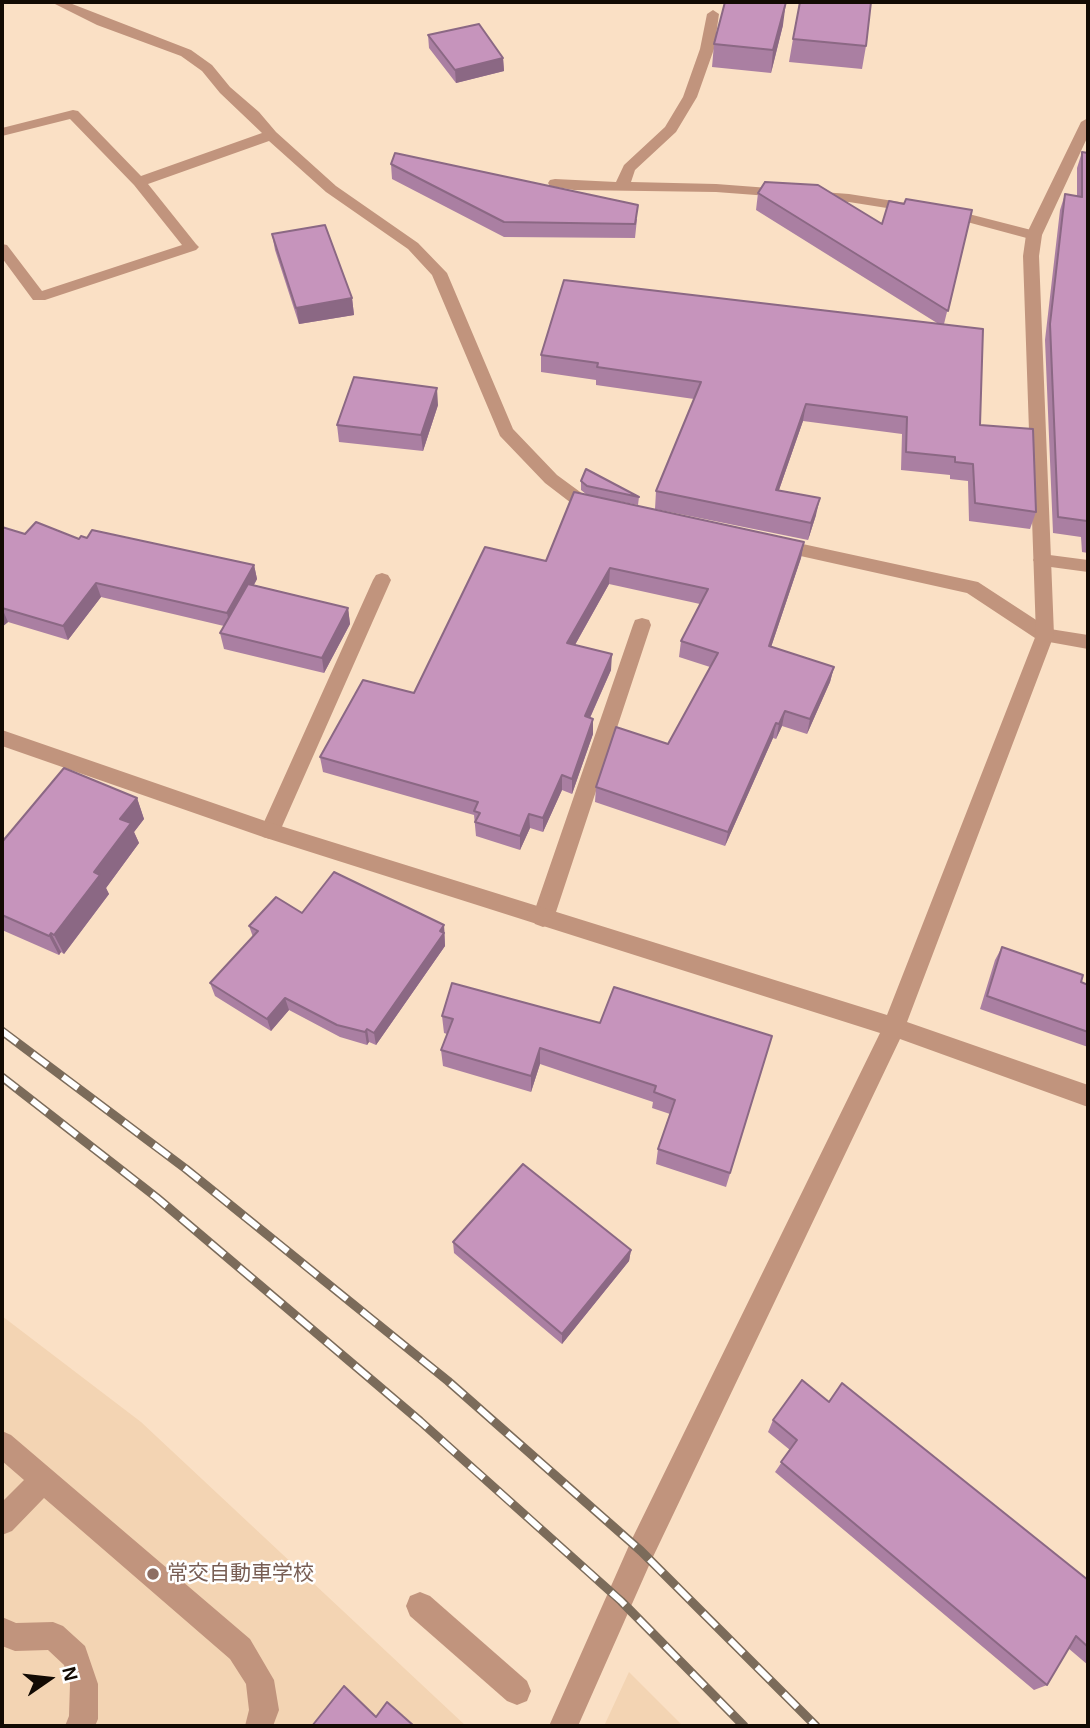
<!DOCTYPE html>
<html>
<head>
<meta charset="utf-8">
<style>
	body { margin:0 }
	#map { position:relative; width:1090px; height:1728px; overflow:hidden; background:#fae0c5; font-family:Helvetica,sans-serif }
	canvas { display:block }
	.frame { position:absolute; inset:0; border:4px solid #120a03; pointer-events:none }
	.north { position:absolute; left:14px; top:1644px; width:70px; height:70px; -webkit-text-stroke:5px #fff; paint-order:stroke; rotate:76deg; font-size:19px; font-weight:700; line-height:28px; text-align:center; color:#120a03 }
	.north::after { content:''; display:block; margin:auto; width:24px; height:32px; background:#120a03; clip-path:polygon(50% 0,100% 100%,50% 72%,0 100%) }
</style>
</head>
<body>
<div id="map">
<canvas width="1090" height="1728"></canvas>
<div class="frame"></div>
<div class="north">N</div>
</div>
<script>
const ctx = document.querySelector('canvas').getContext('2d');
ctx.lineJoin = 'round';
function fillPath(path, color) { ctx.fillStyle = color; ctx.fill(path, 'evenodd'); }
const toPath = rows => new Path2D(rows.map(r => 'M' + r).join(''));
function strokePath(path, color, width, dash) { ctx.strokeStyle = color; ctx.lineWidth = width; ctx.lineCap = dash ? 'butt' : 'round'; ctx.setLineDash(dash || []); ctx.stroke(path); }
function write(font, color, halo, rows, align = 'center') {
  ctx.font = font + ' Helvetica,"Noto Sans JP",sans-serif'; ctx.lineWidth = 5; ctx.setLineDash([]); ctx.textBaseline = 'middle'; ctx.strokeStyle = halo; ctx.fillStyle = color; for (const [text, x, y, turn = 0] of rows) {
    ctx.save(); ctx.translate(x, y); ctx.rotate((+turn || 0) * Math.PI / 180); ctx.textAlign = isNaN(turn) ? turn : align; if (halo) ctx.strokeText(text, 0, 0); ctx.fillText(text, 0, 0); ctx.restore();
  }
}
fillPath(toPath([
	[2,1316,141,1422,466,1726,2,1726],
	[629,1672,683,1726,604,1726]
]), '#f3d4b3');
fillPath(toPath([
	[2,1431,11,1435,250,1639,274,1680,279,1710,273,1726,245,1726,249,1710,246,1684,230,1659,44,1498,12,1531,2,1535,2,1502,24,1480,2,1461,2,1431],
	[2,1617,16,1623,53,1622,63,1626,85,1646,98,1684,98,1719,95,1726,65,1726,69,1716,70,1684,64,1665,48,1650,15,1651,2,1646,2,1617]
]), '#c1947d');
fillPath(toPath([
	[420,1592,430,1596,527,1681,531,1691,527,1701,517,1705,507,1701,410,1616,406,1606,410,1596,420,1592]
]), '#c1947d');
fillPath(toPath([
	[51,2,67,2,191,50,212,65,230,87,259,112,276,132,336,186,418,243,447,273,513,429,557,475,587,497,603,502,606,506,603,510,597,512,575,506,545,483,500,436,432,275,408,249,326,192,269,141,148,184,196,244,199,247,196,250,45,300,33,300,2,258,2,244,7,245,42,291,182,245,134,185,70,119,2,136,2,128,73,110,78,111,141,176,262,133,220,93,202,71,181,56,97,25,51,2],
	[713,10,719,14,714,49,697,97,676,132,635,170,631,182,716,184,849,194,957,211,1039,232,1042,235,1039,238,1034,240,956,219,849,202,716,192,574,190,550,186,548,183,550,180,555,179,616,182,624,165,665,127,683,97,700,49,707,14,713,10],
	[775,538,978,582,1050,629,1088,635,1088,649,1038,640,967,593,769,549,766,544,769,539,775,538],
	[1042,554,1088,560,1088,572,1036,565,1033,560,1036,555,1042,554],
	[382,573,388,575,391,580,280,831,277,837,270,839,263,837,260,831,373,580,376,575,382,573],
	[642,618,649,620,651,625,554,918,551,924,543,927,535,924,532,918,633,625,635,620,642,618]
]), '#c1947d');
fillPath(toPath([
	[1088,118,1088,136,1042,235,1039,256,1054,635,907,1022,1088,1085,1088,1107,900,1039,651,1561,578,1726,549,1726,631,1541,880,1033,263,837,2,746,2,730,271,823,887,1015,1036,635,1023,256,1026,235,1081,122,1088,118]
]), '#c1947d');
const rail = toPath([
	[2,1031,186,1169,448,1381,641,1551,816,1726],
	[2,1077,156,1197,420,1421,621,1601,744,1726]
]);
strokePath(rail, '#7b6b5a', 9);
strokePath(rail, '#fff', 6, [19]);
fillPath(toPath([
	[783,25,771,73,712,67,714,44],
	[428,35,503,58,504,71,456,83,429,48],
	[793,39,866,46,862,69,789,62],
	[1082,152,1088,153,1088,553,1082,552,1081,537,1053,533,1045,340,1060,210,1065,194,1077,196,1077,168],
	[391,164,637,219,635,238,504,237,392,179],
	[758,193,882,224,904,204,972,210,944,324,980,425,1036,512,1030,529,969,521,968,481,950,479,950,475,901,470,902,434,803,421,779,490,816,515,808,540,655,509,656,491,694,399,596,385,596,380,541,372,541,355,937,323,756,210],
	[272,234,352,298,354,315,299,324,275,250],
	[438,405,423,451,339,442,337,425],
	[581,481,639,497,638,505,587,495,581,490],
	[2,527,25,534,79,539,87,538,254,565,257,579,254,585,348,608,350,624,324,673,224,649,220,633,224,626,101,597,68,640,8,622,2,627],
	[804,542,801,558,771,647,834,667,830,682,807,734,782,726,776,739,773,738,725,846,595,802,596,787,668,744,710,667,679,657,681,641,700,604,609,584,575,645,611,670,590,718,593,719,593,734,572,794,562,790,543,832,530,828,520,850,476,836,474,815,323,772,320,757,414,693,546,561],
	[137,798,144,819,134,832,139,843,106,888,109,894,64,954,61,952,59,955,2,930,2,842],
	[302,913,444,925,445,946,376,1045,369,1042,367,1045,340,1037,289,1010,271,1031,215,996,210,983,253,937,249,926],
	[1002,947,1088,985,1088,1047,980,1009,995,960],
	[442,1016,600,1023,772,1036,726,1187,656,1164,658,1149,670,1114,652,1108,653,1102,540,1064,531,1092,443,1066,441,1050,447,1034,444,1033],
	[453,1242,631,1250,629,1261,562,1344,454,1253],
	[829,1402,1088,1580,1088,1665,1068,1648,1047,1685,1034,1690,775,1472,790,1450,768,1432,773,1420]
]), '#aa7fa2');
fillPath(toPath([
	[786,2,783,25,771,73,773,50],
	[503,58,504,71,456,83,455,70],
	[352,298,354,315,299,324,296,308],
	[437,388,438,405,423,451,421,435],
	[806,404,803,421,773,507,776,490],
	[820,498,816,515,808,540,811,523],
	[804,542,801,558,766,662,769,646],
	[254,565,257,579,230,627,227,613],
	[610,568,609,584,567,659,567,643],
	[96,583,101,597,68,640,63,626],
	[2,608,8,622,2,627],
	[348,608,350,624,324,673,322,658],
	[612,654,611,670,584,731,585,716],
	[834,667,830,682,807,734,810,719],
	[785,711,782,726,776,739,779,724],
	[593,719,593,734,572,794,572,779],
	[776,723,773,738,725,846,728,832],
	[562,775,562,790,543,832,543,818],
	[137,798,144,819,134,832,139,843,106,888,109,894,64,954,54,935,94,872,120,819],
	[529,814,530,828,520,850,520,836],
	[444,925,445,946,376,1045,374,1033],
	[51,933,61,952,59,955,49,936],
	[285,998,289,1010,271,1031,267,1019],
	[367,1029,369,1042,367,1045,365,1032],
	[540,1048,540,1064,531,1092,531,1076],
	[631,1250,629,1261,562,1344,562,1334]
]), '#8b6884');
const building = toPath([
	[725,2,786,2,773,50,714,44,725,2],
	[800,2,871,2,866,46,793,39,800,2],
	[479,24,503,58,455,70,428,35,479,24],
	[1082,152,1088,153,1088,537,1087,521,1058,517,1050,324,1065,194,1082,197,1082,152],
	[395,153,638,205,635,224,504,222,391,164,395,153],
	[765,182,818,185,882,224,889,201,904,204,906,199,972,210,948,311,758,193,765,182],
	[325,225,352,298,296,308,272,234,325,225],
	[564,280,983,329,980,425,1033,429,1036,512,975,503,973,464,955,462,955,457,906,452,907,417,806,404,776,490,820,498,811,523,656,491,701,382,597,367,598,363,541,355,564,280],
	[354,377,437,388,421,435,337,425,354,377],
	[586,469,639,497,587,486,581,481,586,469],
	[574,492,804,542,769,646,834,667,810,719,785,711,779,724,776,723,728,832,596,787,616,727,668,744,718,653,681,641,708,589,610,568,567,643,612,654,585,716,593,719,572,779,562,775,543,818,529,814,520,836,475,822,480,813,474,811,478,802,320,757,363,680,414,693,485,547,546,561,574,492],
	[36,522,79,539,81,536,87,538,92,530,254,565,227,613,96,583,63,626,2,608,2,527,25,534,36,522],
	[248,584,348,608,322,658,220,633,248,584],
	[64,768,137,798,120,819,131,823,94,872,100,875,54,935,51,933,49,936,2,915,2,842,64,768],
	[334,872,444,925,440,931,444,933,374,1033,367,1029,365,1032,337,1025,285,998,267,1019,210,983,258,931,249,926,276,897,302,913,334,872],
	[1002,947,1083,975,1081,982,1088,985,1088,1032,987,996,1002,947],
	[452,983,600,1023,614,987,772,1036,730,1173,658,1149,675,1100,654,1092,656,1086,540,1048,531,1076,441,1050,453,1019,442,1016,452,983],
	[523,1164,631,1250,562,1334,453,1242,523,1164],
	[802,1380,829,1402,842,1383,1088,1580,1088,1647,1076,1636,1047,1685,781,1462,797,1440,773,1420,802,1380],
	[344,1686,376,1717,387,1702,414,1726,312,1726,344,1686]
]);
fillPath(building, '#c694bc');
strokePath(building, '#8b6884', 2);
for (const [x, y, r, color] of [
	[153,1574,7,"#8d6e63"]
]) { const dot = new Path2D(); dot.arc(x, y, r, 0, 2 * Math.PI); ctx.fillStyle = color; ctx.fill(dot); strokePath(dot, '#fff', 2.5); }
write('21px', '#785e54', '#fff', [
	["常交自動車学校",167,1574]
], 'left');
</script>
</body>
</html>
